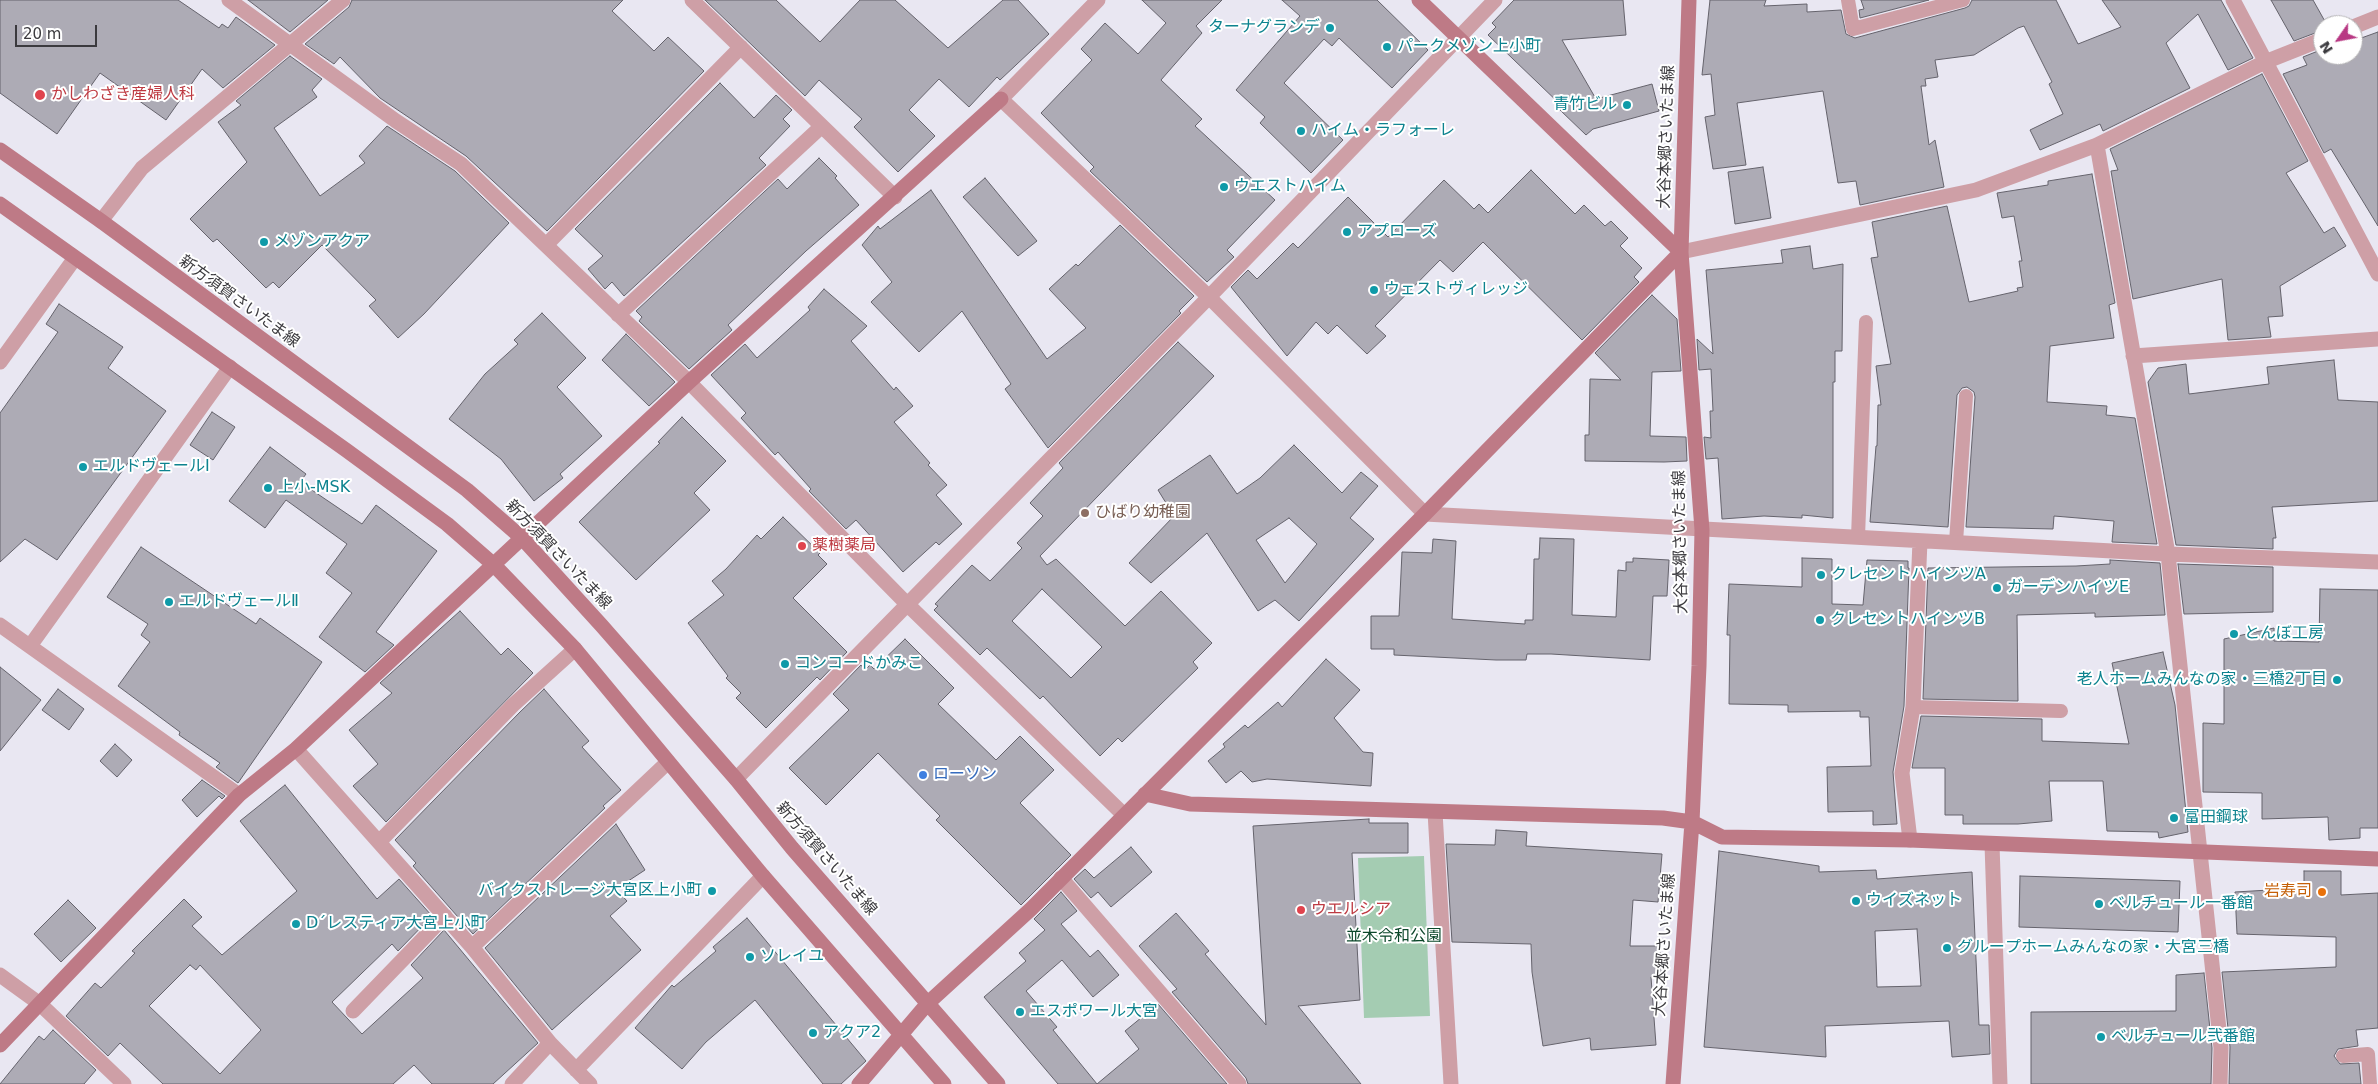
<!DOCTYPE html>
<html>
<head>
<meta charset="utf-8">
<style>
	body { margin:0 }
	#map { position:relative; width:2378px; height:1084px; overflow:hidden; background:#e9e7f2; font-family:"DejaVu Sans",sans-serif }
	canvas { display:block }
	.north { position:absolute; left:2313px; top:15px; width:50px; height:50px; box-sizing:border-box; background:#fff; border:1px solid #b1b0b2; border-radius:50%; rotate:237deg; font-size:14px; font-weight:700; line-height:20px; text-align:center; color:#3b3a3e }
	.north::after { content:''; display:block; margin:auto; width:18px; height:22px; background:#b83883; clip-path:polygon(50% 0,100% 100%,50% 72%,0 100%) }
	.scale { position:absolute; left:15px; top:25px; width:82px; height:22px; box-sizing:border-box; border:2px solid #3b3a3e; border-top:0; padding-left:6px; font-size:15px; line-height:18px; white-space:nowrap; color:#3b3a3e; -webkit-text-stroke:4px #fff; paint-order:stroke }
</style>
</head>
<body>
<div id="map">
<canvas width="2378" height="1084"></canvas>
<div class="north">N</div>
<div class="scale">20 m</div>
</div>
<script>
const ctx = document.querySelector('canvas').getContext('2d');
ctx.lineJoin = 'round';
function fillPath(path, color) { ctx.fillStyle = color; ctx.fill(path, 'evenodd'); }
const toPath = rows => new Path2D(rows.map(r => 'M' + r).join(''));
function strokePath(path, color, width, dash) { ctx.strokeStyle = color; ctx.lineWidth = width; ctx.lineCap = dash ? 'butt' : 'round'; ctx.setLineDash(dash || []); ctx.stroke(path); }
function write(font, color, halo, rows, align = 'center') {
  ctx.font = font + ' "DejaVu Sans","Noto Sans JP",sans-serif'; ctx.lineWidth = 4; ctx.setLineDash([]); ctx.textBaseline = 'middle'; ctx.strokeStyle = halo; ctx.fillStyle = color; for (const [text, x, y, turn = 0] of rows) {
    ctx.save(); ctx.translate(x, y); ctx.rotate((+turn || 0) * Math.PI / 180); ctx.textAlign = isNaN(turn) ? turn : align; if (halo) ctx.strokeText(text, 0, 0); ctx.fillText(text, 0, 0); ctx.restore();
  }
}
fillPath(toPath([
	[1424,856,1430,1016,1364,1018,1358,858]
]), '#a4ccb2');
const building = toPath([
	[0,0,178,0,219,28,222,24,228,28,236,17,275,45,223,88,202,69,166,120,100,73,57,134,0,93,0,0],
	[248,0,328,0,290,32,248,0],
	[352,0,623,0,612,11,654,51,668,37,704,71,547,231,466,156,380,98,340,57,334,64,305,44,349,7,352,0],
	[705,0,776,0,820,42,860,0,895,0,948,48,1003,0,1018,0,1049,34,1000,80,997,77,969,107,939,79,909,110,935,136,898,172,854,127,862,119,819,80,805,96,705,0],
	[1142,0,1222,0,1196,26,1202,33,1161,80,1202,119,1195,126,1275,200,1227,250,1234,257,1207,282,1090,171,1094,167,1041,113,1092,60,1081,49,1105,23,1138,54,1166,23,1142,0],
	[1282,0,1377,0,1428,50,1392,88,1339,38,1332,46,1324,39,1284,83,1343,140,1311,173,1260,123,1265,117,1236,90,1300,16,1282,0],
	[1514,0,1623,0,1626,35,1562,40,1596,99,1652,84,1659,111,1593,129,1586,135,1560,110,1563,107,1488,35,1496,27,1492,23,1514,0],
	[1710,0,1766,0,1764,6,1807,4,1807,12,1841,10,1846,34,1855,38,1965,8,1969,6,1972,0,2056,0,2078,44,2121,27,2102,0,2221,0,2253,58,2228,70,2198,14,2166,43,2190,88,2103,131,2100,124,2040,150,2030,130,2063,114,2049,84,2052,82,2024,26,2018,28,1974,55,1935,60,1938,77,1925,79,1926,86,1921,86,1929,145,1935,140,1944,187,1860,205,1856,181,1838,183,1823,91,1737,103,1746,165,1713,169,1705,117,1715,115,1711,74,1702,75,1710,0],
	[1861,0,1929,0,1860,18,1859,10,1864,9,1861,0],
	[2271,0,2313,0,2327,25,2323,25,2323,30,2294,41,2271,0],
	[2378,32,2378,226,2331,149,2324,153,2283,74,2307,65,2303,57,2323,49,2323,55,2353,55,2353,41,2378,32],
	[290,56,322,79,312,90,317,97,274,128,320,196,365,163,359,156,387,126,455,171,509,223,424,314,398,338,369,306,376,300,322,245,279,288,273,282,266,288,217,239,213,242,190,219,247,162,218,122,241,105,236,101,290,56],
	[2262,74,2308,161,2286,173,2324,233,2334,227,2346,246,2280,286,2283,316,2268,317,2271,337,2228,340,2222,279,2133,299,2111,171,2118,170,2110,149,2262,74],
	[720,83,754,118,776,95,792,110,783,119,790,126,759,158,766,165,624,296,612,282,605,289,588,269,603,256,575,229,720,83],
	[819,158,837,176,835,178,859,205,806,251,728,325,732,330,689,369,639,321,642,317,636,311,778,179,787,189,819,158],
	[1763,167,1771,218,1735,224,1728,172,1763,167],
	[1531,170,1575,214,1584,205,1605,226,1611,221,1628,238,1620,246,1642,268,1634,277,1639,282,1582,340,1483,242,1453,272,1440,260,1375,326,1386,336,1367,354,1337,325,1328,334,1316,322,1287,356,1231,287,1248,270,1257,279,1293,243,1298,248,1348,197,1388,237,1444,180,1474,209,1479,204,1488,213,1531,170],
	[2092,174,2115,303,2109,305,2114,338,2050,346,2047,402,2107,406,2106,415,2135,418,2157,544,2112,542,2114,521,2054,516,2053,529,1966,527,1975,397,1974,392,1967,387,1962,388,1957,395,1948,527,1870,522,1876,446,1877,446,1878,405,1881,405,1876,366,1891,364,1871,258,1878,257,1872,222,1947,206,1969,302,2018,291,2017,288,2023,287,2019,261,2022,261,2014,216,2002,218,1997,193,2048,185,2048,181,2092,174],
	[985,178,1037,241,1018,256,963,197,985,178],
	[931,190,1047,359,1086,328,1049,289,1076,264,1078,266,1120,225,1194,296,1179,311,1181,313,1048,448,1005,389,1011,384,962,311,919,352,871,302,892,282,862,245,878,226,880,229,931,190],
	[1810,246,1813,269,1843,264,1842,351,1835,351,1835,382,1833,382,1833,518,1802,515,1802,518,1764,516,1722,519,1718,458,1706,459,1704,437,1711,438,1710,411,1713,411,1711,369,1699,370,1697,339,1713,354,1706,270,1783,263,1781,250,1810,246],
	[824,289,867,326,851,341,894,390,896,387,913,406,894,422,930,463,928,465,947,485,936,495,962,524,939,545,936,542,903,572,856,520,846,529,809,491,811,489,778,452,775,455,741,418,746,413,711,375,745,344,757,358,810,310,808,307,824,289],
	[1652,295,1677,319,1681,371,1652,372,1650,436,1686,437,1687,461,1664,462,1585,461,1585,435,1589,435,1590,379,1621,380,1595,353,1652,295],
	[59,304,123,347,108,368,166,411,57,560,25,539,0,562,0,413,58,332,46,324,59,304],
	[542,313,586,358,557,387,602,436,560,474,563,478,534,501,501,459,449,419,485,374,518,344,514,340,542,313],
	[626,334,675,382,649,406,602,360,626,334],
	[1178,342,1214,376,1040,556,1047,565,1056,559,1125,626,1161,591,1212,643,1193,662,1198,668,1122,742,1118,738,1100,756,1043,696,1040,699,987,648,980,655,934,610,938,606,935,604,972,565,990,581,1022,548,1017,543,1043,516,1030,503,1063,468,1059,463,1178,342],
	[1042,589,1102,647,1071,678,1012,621,1042,589],
	[2334,360,2338,400,2378,402,2378,501,2272,507,2276,538,2273,538,2273,549,2176,545,2148,382,2158,368,2186,364,2189,394,2269,384,2267,367,2334,360],
	[212,412,235,427,213,460,190,445,212,412],
	[682,417,726,461,694,493,710,510,636,580,579,522,660,443,658,442,682,417],
	[1294,445,1342,493,1361,472,1378,486,1350,518,1374,539,1299,621,1275,600,1258,611,1207,533,1151,583,1129,563,1174,516,1158,490,1210,455,1237,494,1260,478,1294,445],
	[1289,518,1317,544,1285,583,1256,540,1289,518],
	[270,447,306,474,300,482,362,524,376,505,437,551,376,632,394,645,365,672,319,637,352,593,326,573,347,544,286,500,265,528,229,501,270,447],
	[783,517,820,553,818,555,827,564,793,598,847,652,820,680,817,677,766,728,736,698,741,693,726,678,728,676,688,623,724,595,712,581,726,569,757,535,761,539,783,517],
	[1540,538,1574,539,1572,615,1616,617,1618,570,1626,571,1626,562,1633,562,1633,558,1669,560,1667,596,1653,596,1650,660,1551,654,1527,654,1526,660,1496,660,1394,655,1394,649,1371,649,1371,616,1399,616,1402,552,1432,553,1433,539,1456,541,1452,619,1525,624,1525,620,1533,620,1534,559,1539,559,1540,538],
	[141,547,256,624,260,618,322,662,238,783,216,767,220,763,179,735,180,732,118,686,150,642,141,635,148,624,107,597,141,547],
	[1802,558,1832,559,1832,604,1863,605,1867,560,1908,561,1908,568,1909,568,1904,706,1893,772,1897,824,1873,825,1873,811,1828,812,1827,767,1871,766,1869,717,1860,717,1860,711,1788,712,1788,705,1729,704,1730,635,1727,635,1729,584,1802,587,1802,558],
	[2110,560,2160,563,2165,615,2095,617,2095,613,2017,615,2018,701,1923,699,1928,568,2076,566,2110,564,2110,560],
	[2178,564,2273,567,2273,612,2184,614,2178,564],
	[2320,589,2378,590,2378,828,2360,828,2360,838,2329,840,2328,817,2262,819,2262,793,2203,792,2203,723,2224,724,2224,639,2274,628,2274,641,2319,642,2320,589],
	[460,611,501,655,508,648,533,673,386,822,353,786,378,764,349,730,392,693,380,683,460,611],
	[905,639,954,688,938,704,996,760,1020,736,1054,770,1020,803,1071,855,1021,905,936,820,940,816,878,753,826,805,789,768,849,710,833,694,861,665,865,670,870,665,874,669,905,639],
	[2163,652,2175,705,2188,832,2159,838,2158,832,2107,831,2103,781,2049,781,2052,821,2018,824,1963,824,1963,815,1945,815,1945,768,1912,768,1921,716,2042,719,2042,741,2129,744,2112,663,2163,652],
	[1326,659,1360,690,1334,718,1363,752,1373,753,1371,786,1267,779,1252,782,1241,771,1226,783,1208,761,1225,747,1223,744,1245,725,1248,728,1278,702,1282,707,1326,659],
	[0,667,41,700,0,751,0,667],
	[58,689,84,709,69,730,42,710,58,689],
	[544,689,589,741,582,747,621,790,603,806,605,808,473,934,413,866,416,863,395,840,520,712,544,689],
	[115,744,132,760,117,777,100,761,115,744],
	[202,780,225,796,222,799,219,796,197,817,182,800,202,780],
	[285,785,377,899,399,879,432,916,398,951,392,944,332,1002,362,1034,423,978,411,965,444,930,538,1043,493,1084,432,1084,414,1065,393,1084,163,1084,120,1043,108,1056,66,1016,95,983,101,988,135,953,132,951,184,899,202,917,192,926,222,955,297,891,240,821,285,785],
	[190,965,196,970,200,965,261,1030,220,1074,149,1006,190,965],
	[1369,819,1369,823,1408,823,1408,853,1352,853,1360,1000,1298,1006,1361,1084,1248,1084,1246,1078,1172,992,1177,989,1139,946,1176,913,1209,951,1205,954,1266,1025,1253,826,1369,819],
	[616,824,645,870,616,889,627,901,610,916,641,950,552,1030,485,948,616,824],
	[1496,830,1527,832,1526,846,1662,854,1658,902,1633,900,1630,946,1660,946,1661,977,1651,977,1656,1045,1591,1050,1590,1038,1543,1046,1532,972,1531,944,1452,942,1446,844,1495,845,1496,830],
	[1131,847,1152,872,1111,907,1098,892,1091,898,1074,879,1085,869,1094,878,1131,847],
	[1719,851,1819,866,1819,872,1876,870,1877,879,1972,872,1979,1025,1989,1025,1990,1054,1952,1057,1949,1021,1825,1026,1826,1057,1704,1047,1719,851],
	[1917,929,1921,986,1877,987,1875,931,1917,929],
	[2304,871,2341,871,2341,895,2378,893,2378,1028,2356,1030,2358,1046,2338,1049,2334,1056,2340,1064,2359,1063,2361,1084,2229,1084,2230,1047,2222,972,2336,967,2336,937,2237,934,2235,892,2304,888,2304,871],
	[2020,876,2180,881,2178,932,2019,927,2020,876],
	[1061,892,1077,911,1061,924,1090,957,1098,950,1119,975,1093,997,1062,960,1026,991,1057,1027,1053,1030,1097,1084,1139,1049,1125,1031,1158,1004,1227,1084,1058,1084,984,997,1026,961,1019,953,1045,930,1034,919,1061,892],
	[68,900,96,928,61,962,34,934,68,900],
	[747,918,866,1061,841,1084,823,1084,755,1000,706,1042,682,1069,635,1028,672,985,674,987,716,951,713,947,747,918],
	[2204,973,2212,1048,2211,1084,2031,1084,2031,1012,2176,1011,2176,975,2204,973],
	[53,1030,96,1070,84,1084,0,1084,39,1036,44,1040,53,1030]
]);
fillPath(building, '#adabb5');
strokePath(building, '#65636c', 1);
strokePath(toPath([
	[1848,0,1853,29,1963,0],
	[1858,537,1866,322],
	[1956,542,1966,396],
	[1913,707,2061,711],
	[2343,1056,2368,1054,2370,1084]
]), '#ce9fa6', 14);
strokePath(toPath([
	[229,0,396,121,461,164,689,382,907,604,1124,815],
	[692,0,895,197],
	[1098,0,1001,99,1209,297,1425,514,2168,554,2378,562],
	[2233,0,2378,274],
	[2353,27,2378,17],
	[2097,145,2168,554,2221,1048,2220,1084],
	[101,221,142,168,343,0],
	[546,245,741,47],
	[1681,252,1976,190,2097,145,2265,62,2323,39],
	[618,315,822,126],
	[2133,356,2378,339],
	[0,362,75,258],
	[0,625,239,795],
	[30,646,230,367],
	[296,749,472,947,550,1043,590,1084],
	[736,779,1209,297,1495,0],
	[1435,812,1451,1084],
	[1910,840,1902,773,1913,707,1920,541],
	[379,842,513,705,575,649],
	[1992,844,2000,1084],
	[1061,878,1239,1084],
	[472,947,668,762],
	[0,975,40,1004,124,1084],
	[353,1011,445,916],
	[576,1070,763,876],
	[512,1084,550,1043]
]), '#ce9fa6', 15);
strokePath(toPath([
	[0,150,101,221,467,490,522,538,602,626,736,779,792,848,998,1084],
	[0,204,346,450,447,524,494,565,575,649,763,876,944,1084],
	[1145,794,1190,804,1663,818,1692,822,1722,837,1910,840,2378,859],
	[0,1045,239,795,296,749,689,382,1001,99],
	[859,1084,928,1003,1031,909,1425,514,1681,252,1419,0],
	[1673,1084,1692,822,1699,666,1702,530,1681,252,1689,0]
]), '#be7a86', 15);
for (const [x, y, r, color] of [
	[1330,28,5,"#0f9aa8"],
	[1387,47,5,"#0f9aa8"],
	[40,95,6,"#e0444e"],
	[1627,105,5,"#0f9aa8"],
	[1301,131,5,"#0f9aa8"],
	[1224,187,5,"#0f9aa8"],
	[1347,232,5,"#0f9aa8"],
	[264,242,5,"#0f9aa8"],
	[1374,290,5,"#0f9aa8"],
	[83,467,5,"#0f9aa8"],
	[268,488,5,"#0f9aa8"],
	[1085,513,5,"#8d6e63"],
	[802,546,5,"#e0444e"],
	[1821,575,5,"#0f9aa8"],
	[1997,588,5,"#0f9aa8"],
	[169,602,5,"#0f9aa8"],
	[1820,620,5,"#0f9aa8"],
	[2234,634,5,"#0f9aa8"],
	[785,664,5,"#0f9aa8"],
	[2337,680,5,"#0f9aa8"],
	[923,775,5,"#3f7fe0"],
	[2174,818,5,"#0f9aa8"],
	[712,891,5,"#0f9aa8"],
	[2322,892,5,"#e8710a"],
	[1856,901,5,"#0f9aa8"],
	[2099,904,5,"#0f9aa8"],
	[1301,910,5,"#e0444e"],
	[296,924,5,"#0f9aa8"],
	[1947,948,5,"#0f9aa8"],
	[750,957,5,"#0f9aa8"],
	[1020,1012,5,"#0f9aa8"],
	[813,1033,5,"#0f9aa8"],
	[2101,1037,5,"#0f9aa8"]
]) { const dot = new Path2D(); dot.arc(x, y, r, 0, 2 * Math.PI); ctx.fillStyle = color; ctx.fill(dot); strokePath(dot, '#fff', 2); }
write('16px', '#0d838f', '#fff', [
	["ターナグランデ",1320,28,"right"],
	["パークメゾン上小町",1397,47],
	["青竹ビル",1617,105,"right"],
	["ハイム・ラフォーレ",1311,131],
	["ウエストハイム",1234,187],
	["アプローズ",1357,232],
	["メゾンアクア",274,242],
	["ウェストヴィレッジ",1384,290],
	["エルドヴェールⅠ",93,467],
	["上小-MSK",278,488],
	["クレセントハインツA",1831,575],
	["ガーデンハイツE",2007,588],
	["エルドヴェールⅡ",179,602],
	["クレセントハインツB",1830,620],
	["とんぼ工房",2244,634],
	["コンコードかみこ",795,664],
	["老人ホームみんなの家・三橋2丁目",2327,680,"right"],
	["富田鋼球",2184,818],
	["バイクストレージ大宮区上小町",702,891,"right"],
	["ウイズネット",1866,901],
	["ベルチュール一番館",2109,904],
	["D´レスティア大宮上小町",306,924],
	["グループホームみんなの家・大宮三橋",1957,948],
	["ソレイユ",760,957],
	["エスポワール大宮",1030,1012],
	["アクア2",823,1033],
	["ベルチュール弐番館",2111,1037]
], 'left');
write('16px', '#be3a42', '#fff', [
	["かしわざき産婦人科",51,95],
	["薬樹薬局",812,546],
	["ウエルシア",1311,910]
], 'left');
write('16px', '#3b3a3e', '#fff', [
	["大谷本郷さいたま線",1667,137,-88],
	["新方須賀さいたま線",239,302,36],
	["大谷本郷さいたま線",1681,542,-91],
	["新方須賀さいたま線",558,555,46],
	["新方須賀さいたま線",826,859,49],
	["大谷本郷さいたま線",1665,945,-86]
]);
write('16px', '#785e54', '#fff', [
	["ひばり幼稚園",1095,513]
], 'left');
write('16px', '#366cbe', '#fff', [
	["ローソン",933,775]
], 'left');
write('16px', '#c56008', '#fff', [
	["岩寿司",2312,892]
], 'right');
write('16px', '#0b472a', '#fff', [
	["並木令和公園",1394,937]
]);
</script>
</body>
</html>
